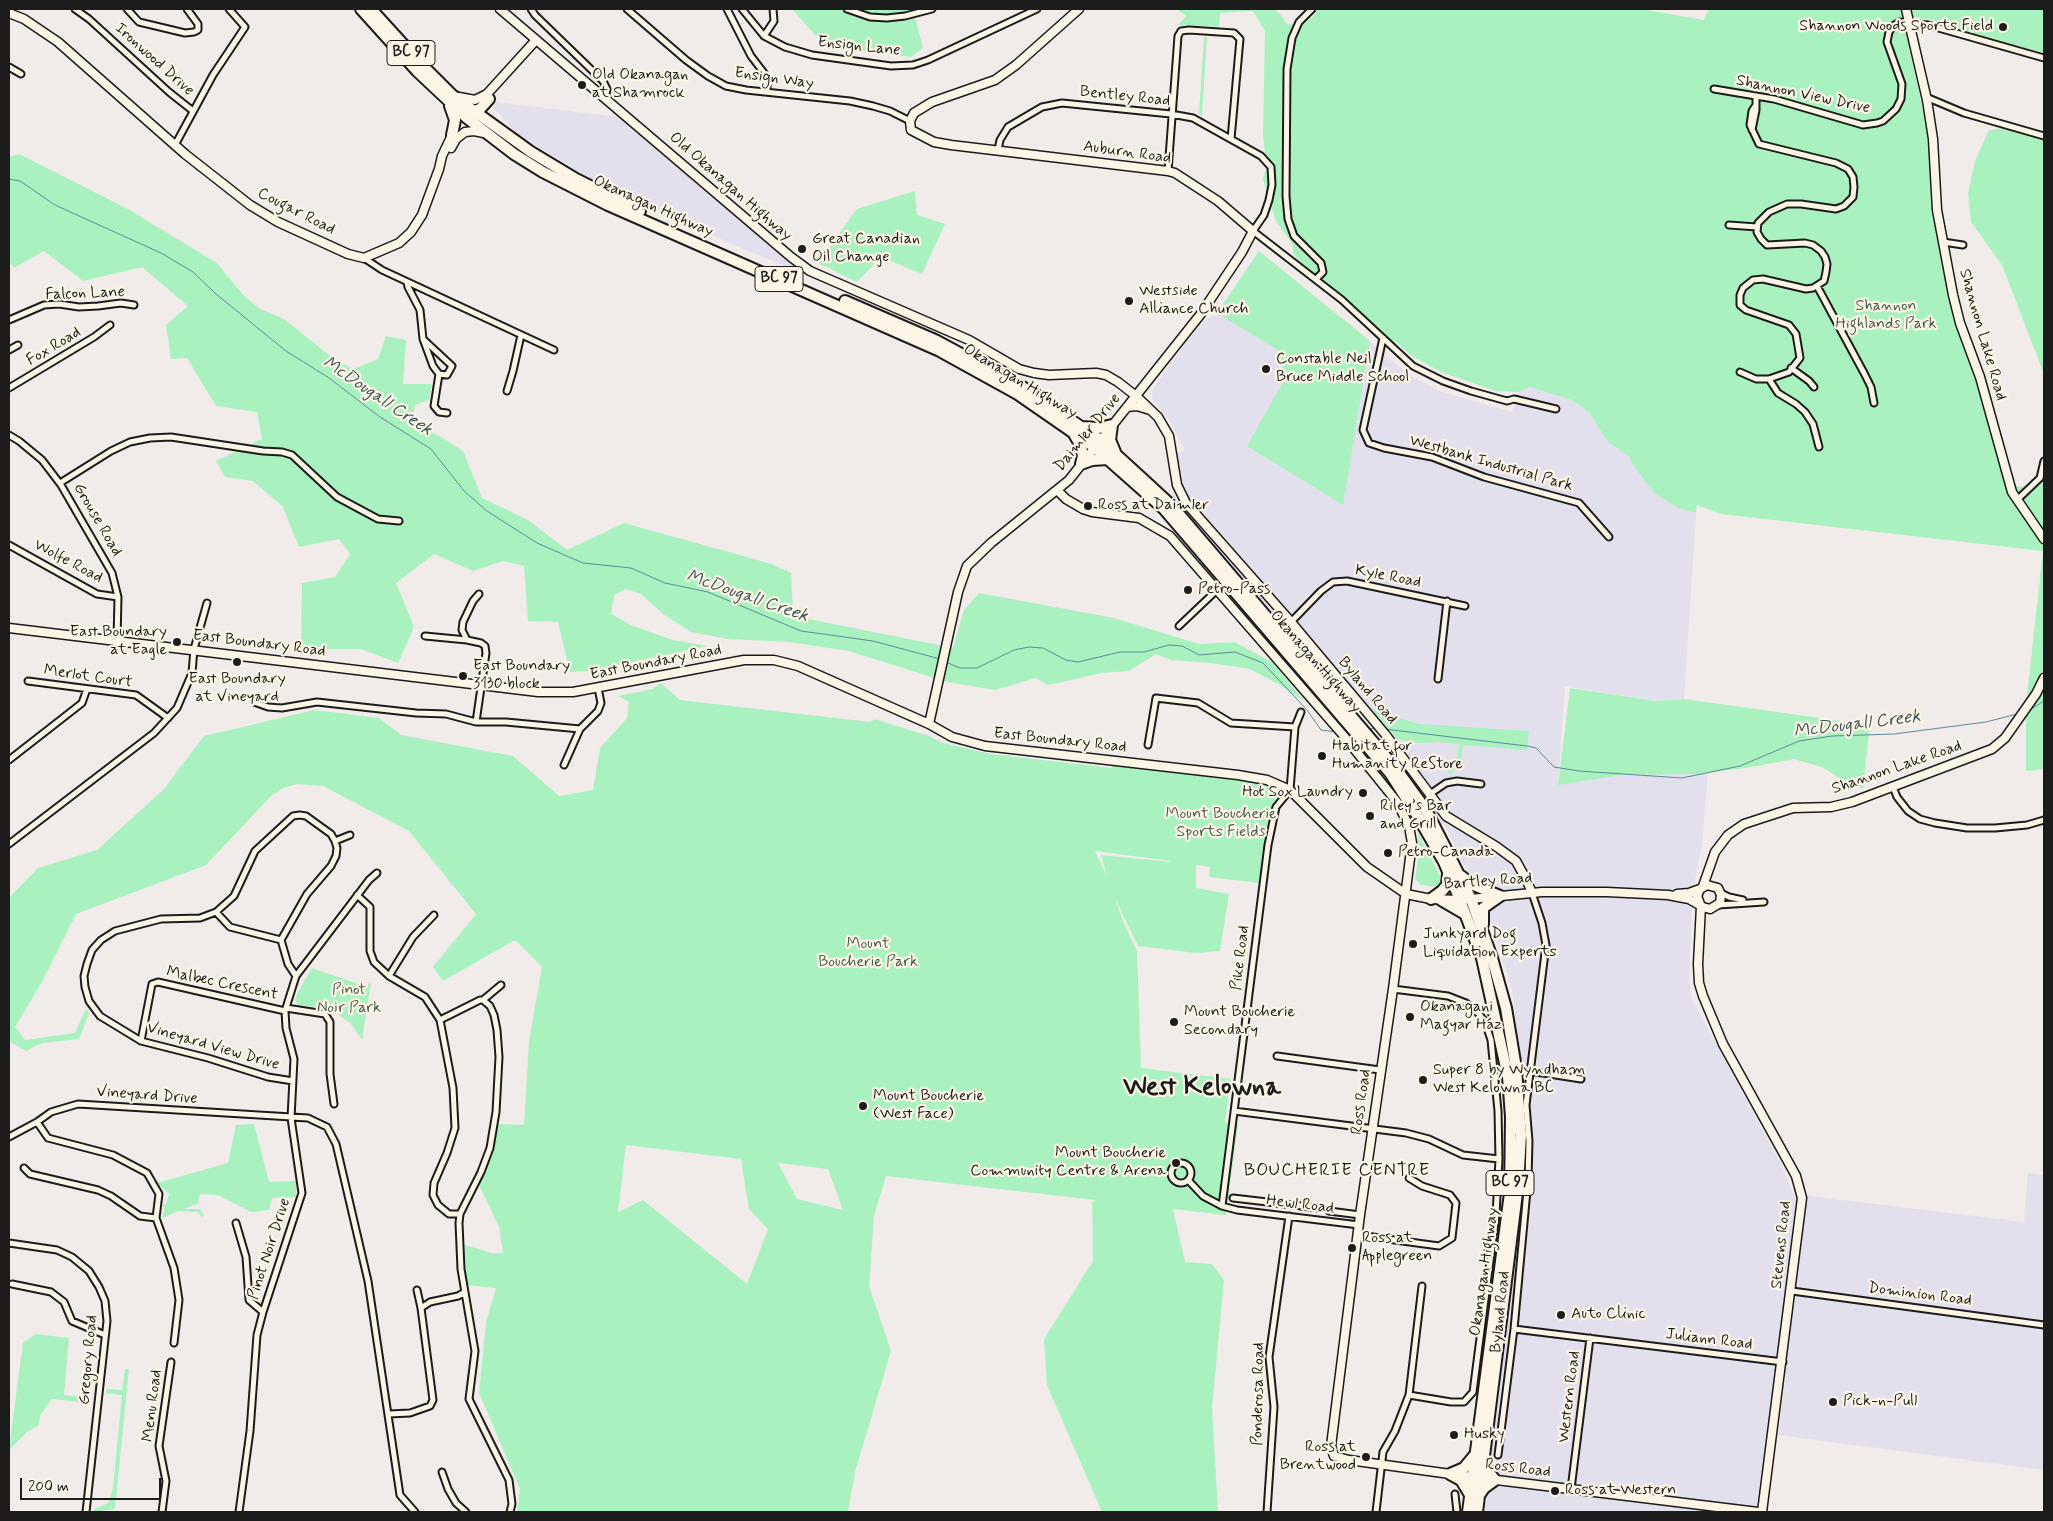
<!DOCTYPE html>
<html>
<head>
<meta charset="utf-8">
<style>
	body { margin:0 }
	#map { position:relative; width:2053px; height:1521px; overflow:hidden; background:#f1ebe9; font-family:Mynerve,sans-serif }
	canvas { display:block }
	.frame { position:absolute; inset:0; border:10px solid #1c1c1c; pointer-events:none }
	.scale { position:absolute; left:20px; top:1478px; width:141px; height:22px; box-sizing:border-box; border:2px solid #1c1c1c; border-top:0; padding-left:6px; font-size:15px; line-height:18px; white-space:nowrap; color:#1c1c1c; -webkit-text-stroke:4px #fcf5e5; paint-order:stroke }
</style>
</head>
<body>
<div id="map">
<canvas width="2053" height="1521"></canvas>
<div class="frame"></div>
<div class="scale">200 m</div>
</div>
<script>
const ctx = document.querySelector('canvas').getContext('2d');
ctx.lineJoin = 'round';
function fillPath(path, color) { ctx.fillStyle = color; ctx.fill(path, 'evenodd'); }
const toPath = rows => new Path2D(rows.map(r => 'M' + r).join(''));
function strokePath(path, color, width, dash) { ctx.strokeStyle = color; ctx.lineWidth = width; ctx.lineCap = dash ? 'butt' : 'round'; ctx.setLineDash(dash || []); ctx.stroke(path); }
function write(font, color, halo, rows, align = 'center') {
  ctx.font = font + ' Mynerve,sans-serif'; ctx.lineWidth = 4.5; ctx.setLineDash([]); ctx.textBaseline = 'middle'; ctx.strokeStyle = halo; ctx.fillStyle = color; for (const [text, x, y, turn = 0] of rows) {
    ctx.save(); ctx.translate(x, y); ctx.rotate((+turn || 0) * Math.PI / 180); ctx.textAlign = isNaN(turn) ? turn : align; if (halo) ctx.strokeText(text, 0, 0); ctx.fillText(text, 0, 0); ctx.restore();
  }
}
fillPath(toPath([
	[495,102,619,117,766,243,805,274,729,243,591,179,517,134,494,108],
	[1259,251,1410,375,1442,392,1512,412,1518,392,1545,381,1588,386,1678,508,1696,513,1684,699,1656,701,1565,686,1558,784,1622,775,1708,772,1702,845,1693,890,1689,974,1691,997,1782,1166,1793,1194,2024,1222,2028,1173,2044,1175,2044,1470,1778,1435,1786,1377,1774,1375,1756,1512,1484,1512,1524,1181,1524,1093,1512,990,1492,926,1447,829,1424,795,1377,732,1285,627,1173,495,1167,453,1185,451,1171,424,1152,398,1152,390,1199,324,1217,313]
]), '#e3e0ed');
fillPath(toPath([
	[792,9,920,9,914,13,923,48,911,57,831,47,815,35],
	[1177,9,1276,9,1277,14,1278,12,1288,25,1313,17,1318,9,1641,9,1704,20,1709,9,1901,9,1926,125,1939,251,1956,323,1982,393,1997,456,2011,485,2021,487,2035,483,2044,477,2044,769,2026,771,2026,705,2043,551,1721,514,1697,505,1696,513,1678,508,1654,493,1631,462,1630,457,1608,442,1589,412,1572,400,1530,387,1518,392,1496,391,1441,372,1412,356,1396,342,1391,341,1346,297,1338,296,1304,267,1293,253,1293,245,1275,219,1263,179,1266,168,1263,133,1265,31,1253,11,1220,13,1219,27,1178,25,1186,16],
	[1910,9,2044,9,2044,53,1949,27,1933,20,1911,17],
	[1204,37,1207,37,1202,116,1199,114],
	[2018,126,2044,135,2044,374,2002,265,1971,222,1968,193,1975,161,1989,130],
	[19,154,126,208,217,263,244,296,260,309,284,319,334,359,353,369,378,359,386,336,406,340,403,384,432,384,429,400,415,405,412,425,438,435,463,451,482,498,528,520,567,550,624,523,772,564,791,573,793,616,953,648,964,610,979,593,1114,618,1199,644,1234,642,1272,662,1305,702,1280,685,1250,669,1211,663,1171,660,1156,654,1129,671,1102,673,1048,685,1036,678,995,690,978,687,947,682,849,651,789,642,728,639,691,632,663,614,641,594,626,589,614,595,611,614,633,626,673,640,708,646,590,671,570,672,558,622,528,621,524,566,503,561,473,571,434,554,396,583,414,627,398,663,361,649,301,649,302,583,335,577,350,554,339,539,299,547,283,507,253,481,225,477,216,461,262,439,257,412,216,406,187,358,171,359,166,325,188,306,142,267,83,281,44,251,14,268,9,262,9,157],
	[915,191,917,215,945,224,922,274,881,257,857,282,818,263,857,209],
	[1259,251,1370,341,1343,505,1247,446,1283,382,1281,352,1217,313],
	[661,683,680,700,870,722,875,719,929,736,943,743,991,754,1112,768,1112,757,1239,773,1282,788,1266,843,1263,874,1261,874,1260,883,1209,877,1210,867,1196,865,1196,888,1229,894,1220,951,1196,953,1138,946,1115,898,1123,921,1137,951,1141,1068,1231,1079,1225,1122,1238,1124,1226,1215,1173,1209,1185,1262,1212,1264,1224,1280,1212,1407,1218,1512,1102,1512,1047,1385,1044,1339,1093,1261,1092,1202,1095,1200,886,1176,874,1216,869,1286,891,1351,855,1472,848,1512,517,1512,520,1489,479,1393,486,1322,496,1288,466,1285,465,1245,492,1253,503,1253,499,1227,479,1185,491,1153,497,1124,524,1125,529,1041,542,967,515,940,443,981,433,967,476,914,409,831,323,786,297,784,283,788,270,797,206,865,76,914,42,982,15,1027,25,1040,75,1033,86,1009,89,1013,79,1039,42,1043,26,1051,9,1041,9,898,38,868,97,850,163,790,204,736,314,710,379,718,401,735,513,756,559,796,593,790,600,748,627,718,629,702,618,696,653,689],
	[1095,851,1171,861,1171,862,1101,855,1107,876],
	[626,1145,741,1159,749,1209,768,1229,747,1284,643,1200,618,1212],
	[778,1163,828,1169,843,1210,797,1199],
	[1570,688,1656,701,1684,699,1870,725,1863,788,1852,786,1822,767,1794,759,1746,768,1695,774,1622,775,1558,785],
	[1372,709,1419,724,1529,731,1527,750,1463,745,1461,760,1452,774,1447,773,1457,758,1459,744,1439,742,1416,743,1397,739],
	[1418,833,1440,876,1441,882,1437,887,1421,885,1415,879,1419,852],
	[312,968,364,986,371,983,362,1040,351,1024,338,1014,324,1008,298,1005,295,1000,299,990],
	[254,1124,269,1182,296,1181,296,1197,272,1198,269,1210,251,1212,218,1195,200,1194,198,1203,184,1209,200,1209,204,1216,202,1217,198,1212,178,1211,162,1218,165,1207,163,1207,163,1204,166,1204,169,1194,157,1183,228,1163,236,1125],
	[36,1334,69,1338,64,1395,92,1398,91,1403,52,1399,40,1415,39,1425,27,1432,9,1450,23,1343],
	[125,1369,129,1369,115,1509,94,1512,94,1509,109,1503,113,1487,122,1395,106,1393,107,1389,122,1390]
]), '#a9f2c0');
strokePath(toPath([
	[9,179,20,181,55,205,161,253,193,272,216,294,286,351,329,378,380,417,431,449,464,491,487,511,537,543,583,563,631,568,665,583,708,592,801,631,873,641,940,659],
	[946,662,960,668,977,668,1014,650,1029,647,1043,648,1066,660,1078,662,1120,652,1144,652,1169,645,1182,646,1199,655,1235,652,1263,663,1307,710,1321,730,1336,732],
	[2028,711,2044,701],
	[1367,729,1375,728],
	[1384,729,1527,746,1536,748,1554,767,1579,771,1682,778,1740,766,1799,741,1832,736,1894,734,1986,722,2017,714]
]), '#5d8b97', 1);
const street = toPath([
	[75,9,89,19,169,92,193,111],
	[127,9,139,22,185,33,194,32,198,30,198,24,187,9],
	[531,9,535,15,603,81,607,89,605,99],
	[627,9,686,60,708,76,726,86,746,90,850,101,873,106,890,111,910,121],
	[727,9,751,56,764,73,767,83,767,92],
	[742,9,764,36,785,47,812,55,891,66,913,65,928,60,1037,9],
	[847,9,870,17,887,18,905,16,932,9],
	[1312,9,1299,22,1292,38,1287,69,1286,196,1288,219,1294,236,1321,263,1323,272,1316,279],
	[764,36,774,21,773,9],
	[9,67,21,74],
	[1714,89,1774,99,1863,125,1877,123,1883,121,1896,109,1901,99,1902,84,1887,42,1889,32,1893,26,1899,22,1928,25,2044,58],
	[1926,97,1964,113,2044,136],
	[1752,130,1756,110,1756,97],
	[175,145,213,75,245,27,229,9],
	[998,150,1000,140,1008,127,1042,107,1062,103,1171,114,1193,118,1261,156,1271,167,1272,185,1269,200,1264,215,1253,231,1342,300,1413,366,1443,381,1471,391,1507,401,1514,399,1556,409],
	[1168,171,1178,36,1181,31,1189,30,1234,33,1240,39,1231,139],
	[1729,225,1757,227],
	[1943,242,1963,245],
	[364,258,382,270,554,350],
	[407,282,408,287,420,310,423,339,452,366,447,375,439,374,433,366,423,339],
	[1817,286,1864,373,1871,387,1874,403],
	[9,320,44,305,59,304,79,307,98,306,121,303,134,305],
	[1383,338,1363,430,1369,443,1384,448,1432,457,1484,477,1579,503,1609,537],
	[9,350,18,345],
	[1791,368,1809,381,1814,387],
	[1740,372,1756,379,1769,379,1789,372,1800,358,1796,334,1789,325,1746,310,1740,305,1740,295,1743,288,1753,280,1763,279,1806,289,1813,288,1824,281,1826,272,1827,264,1825,257,1821,251,1813,245,1805,243,1767,245,1761,239,1757,232,1758,223,1769,212,1787,204,1801,204,1836,209,1844,206,1853,197,1854,187,1853,177,1848,169,1836,163,1759,144,1750,125,1752,111,1756,105],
	[439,374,434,406,439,412,447,413],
	[1769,379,1778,393,1796,404,1805,412,1813,424,1819,447],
	[9,388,94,337,110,325],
	[507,391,513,371,521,335],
	[9,435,19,441,42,460,61,485,112,573,118,597,117,641],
	[60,483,111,451,130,442,150,438,171,437,263,451,282,452,292,455,337,497,378,519,399,521],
	[2017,500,2040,478,2044,461],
	[9,545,97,594,118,597],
	[1291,622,1321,591,1333,582,1347,581,1465,606],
	[1179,626,1218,589],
	[467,640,462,630,463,622,473,601,479,594],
	[1438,679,1447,601],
	[28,681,136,695,168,718],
	[254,702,268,707,282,708,317,702,416,713,446,714,476,722,486,653,485,646,481,643,467,640,425,636],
	[476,722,506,722,580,729,598,711,601,703,598,688],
	[1295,727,1301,712],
	[1148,745,1156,698,1198,703,1231,723,1295,727,1290,790,1276,807,1268,845,1222,1206],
	[9,760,82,703,87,689],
	[564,765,580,729],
	[1893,787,1897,797,1908,811,1920,819,1935,823,1967,828,1995,828,2027,825,2044,820],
	[1430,794,1446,783,1457,781,1481,784],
	[335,841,350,835],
	[9,844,154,733,177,708,192,673,194,649,207,603],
	[1721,893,1729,897,1743,900],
	[357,895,370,907,370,951,374,962,389,976,425,997,440,1020,480,1000,483,1000,490,1006,494,1015,497,1030,499,1057,496,1112,490,1148,481,1172,460,1214,459,1223,461,1269,475,1351,469,1399,509,1480,512,1504,510,1512],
	[1718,905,1764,902],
	[216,912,230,927,281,940],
	[389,976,413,937,434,915],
	[1393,989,1448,996,1466,1003,1479,1014,1485,1022,1491,1040,1498,1111,1499,1159,1496,1215,1473,1392,1464,1402,1451,1402,1409,1395],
	[483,1000,501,985],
	[286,1008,325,1014,330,1022,330,1074,334,1104],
	[440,1020,453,1088,455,1128,447,1153,434,1183,433,1195,438,1205,449,1214,460,1214],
	[141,1041,152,984,158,982,285,1011],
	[1277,1056,1380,1070],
	[1530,1071,1581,1079],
	[293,1081,268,1077,208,1058,141,1041,100,1016,89,1001,85,987,84,976,87,964,92,950,101,940,115,931,161,919,200,918,216,912,234,896,255,851,293,816,300,815,306,816,331,834,335,841,337,848,336,856,331,866,307,894,281,940,288,964,296,976],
	[1234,1111,1406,1133,1429,1139,1463,1155,1499,1159],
	[37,1122,48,1138,113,1155,147,1173,159,1194,156,1218,174,1268,179,1300,174,1343],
	[9,1137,37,1122,51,1112,78,1104,308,1118,327,1127,336,1144,368,1281,400,1495,415,1512],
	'1171 1173a10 10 0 1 1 20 0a10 10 0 1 1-20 0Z',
	[24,1168,30,1174,98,1190,111,1196,140,1216,156,1218],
	[1188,1180,1203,1196,1222,1206,1237,1210,1359,1225],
	[1233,1198,1319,1208],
	[1329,1211,1360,1215],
	[236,1223,246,1257,249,1300,263,1312],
	[1358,1235,1439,1246,1452,1238,1456,1203,1450,1195,1422,1186,1409,1178],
	[9,1243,57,1250,72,1257,89,1271,99,1287,105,1301,107,1321,86,1512],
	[12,1284,51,1292,64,1302,72,1321,105,1335],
	[1792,1291,2044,1325],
	[421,1308,430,1302,458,1296,465,1292],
	[1514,1329,1783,1362],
	[389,1414,410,1413,430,1406,433,1400,421,1308,417,1290],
	[1498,1455,1514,1329,1528,1180,1529,1141,1526,1105,1546,945,1542,923,1532,893],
	[442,1472,448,1489,456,1503,466,1512],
	[1571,1489,1590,1338],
	[1455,1494,1457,1512],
	[162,1512,166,1481,159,1446,171,1362],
	[239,1512,250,1431,257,1335,263,1312,302,1193,291,1118,294,1059,286,1028,285,1011,296,976,369,880,377,873],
	[1267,1512,1274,1407,1269,1357,1289,1216],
	[1376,1512,1383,1452,1395,1431,1409,1395,1422,1286]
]);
const secondary = toPath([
	[500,9,791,257,810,271,969,340,1019,369,1034,373,1049,375,1096,373,1106,375,1118,382,1136,396,1158,417,1169,436,1177,485,1186,503,1291,622,1385,734,1446,816,1497,847,1516,861,1527,881,1532,893],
	[1906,9,1927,100,1933,139,1937,210,1953,295,1960,323,1980,377,2012,492,2044,539],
	[9,13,24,19,58,42,185,154,250,205,278,222,348,254,364,258,399,243,411,232,422,215,439,169,442,156,452,135],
	[459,97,475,100,487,94,536,40],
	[451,148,456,139,465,132,474,131,484,133],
	[1127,407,1137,406,1150,410],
	[1057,490,1066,499,1083,509,1092,512,1139,518,1170,536,1343,735,1397,802,1409,826,1412,843,1393,989,1360,1215,1331,1446,1334,1456,1349,1460,1472,1477,1758,1512],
	[9,628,538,692,573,692,744,660,774,660,798,666,929,724,952,737,985,746,1238,775,1267,780,1290,790,1367,867,1406,894,1431,899,1460,900,1542,892,1607,892,1668,895,1689,899,1703,907,1710,909,1720,903,1721,895,1718,888,1707,885,1700,889,1697,896,1700,904],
	[929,724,958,592,967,566,991,543,1069,480,1200,315,1242,252,1253,231,1218,201,1175,173,1168,171,951,145,934,142,911,130,910,121,914,113,932,102,995,80,1016,65,1079,9],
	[1703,886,1715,852,1728,835,1744,824,1793,808,1831,807,1852,802,1992,749,2005,738,2036,694,2044,678],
	[1677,894,1689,893,1700,889],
	[1701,906,1698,964,1699,983,1703,996,1723,1044,1796,1176,1802,1198,1762,1512]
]);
const highway = toPath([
	[361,9,417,71,467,118,514,154,543,172,608,205,940,351,1016,393,1094,447,1164,509,1390,773,1417,815,1444,862,1460,900,1482,958,1508,1077,1511,1117,1510,1193,1468,1512],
	[371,9,422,65,452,95,474,111,531,152,576,179,640,211],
	[450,106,455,120,452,135],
	[468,111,474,111,480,109,489,99],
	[845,301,935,340,1024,388,1100,440,1146,482,1173,507,1397,770,1426,810,1445,847,1471,899,1492,958,1506,1008,1516,1068,1521,1135,1518,1185,1477,1512],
	[1081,427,1099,428,1112,425,1110,440,1115,452],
	[1074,434,1081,446,1083,456,1081,464],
	[1081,464,1092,460,1108,459],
	[1461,876,1471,884,1500,896],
	[1431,899,1442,891,1447,885,1448,874],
	[1441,900,1465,914],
	[1483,924,1483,908,1500,896],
	[1450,1474,1464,1468,1474,1456],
	[1450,1474,1461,1480,1470,1495],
	[1480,1494,1484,1488,1495,1480,1488,1471,1485,1460]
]);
strokePath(street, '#1c1c1c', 9);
strokePath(secondary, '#1c1c1c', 11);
strokePath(highway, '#1c1c1c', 14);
strokePath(street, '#fcf5e5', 5);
strokePath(secondary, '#fcf5e5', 8);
strokePath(highway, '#fcf5e5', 10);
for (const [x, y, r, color] of [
	[2003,27,5,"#1c1c1c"],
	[582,85,5,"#1c1c1c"],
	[802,249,5,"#1c1c1c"],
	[1129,301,5,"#1c1c1c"],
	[1266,369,5,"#1c1c1c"],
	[1088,506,5,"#1c1c1c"],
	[1188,590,5,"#1c1c1c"],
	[177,642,5,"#1c1c1c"],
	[237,662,5,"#1c1c1c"],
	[463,676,5,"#1c1c1c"],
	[1322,756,5,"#1c1c1c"],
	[1363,793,5,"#1c1c1c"],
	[1370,816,5,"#1c1c1c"],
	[1388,853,5,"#1c1c1c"],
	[1413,944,5,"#1c1c1c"],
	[1410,1017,5,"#1c1c1c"],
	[1174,1022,5,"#1c1c1c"],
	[1423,1080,5,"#1c1c1c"],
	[863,1106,5,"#1c1c1c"],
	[1176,1163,5,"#1c1c1c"],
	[1352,1248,5,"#1c1c1c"],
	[1561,1315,5,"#1c1c1c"],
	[1833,1402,5,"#1c1c1c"],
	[1454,1435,5,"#1c1c1c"],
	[1366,1457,5,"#1c1c1c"],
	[1555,1491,5,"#1c1c1c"]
]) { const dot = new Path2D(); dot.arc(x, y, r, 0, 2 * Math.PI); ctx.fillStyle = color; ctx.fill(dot); strokePath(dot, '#fcf5e5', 2); }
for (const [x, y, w] of [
	[411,53,48],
	[779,279,48],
	[1510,1183,48]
]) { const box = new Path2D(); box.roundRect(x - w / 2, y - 12.5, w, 25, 4); ctx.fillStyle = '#fcf5e5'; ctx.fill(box); strokePath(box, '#1c1c1c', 1); }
write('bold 15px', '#1c1c1c', null, [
	["BC 97",411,53],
	["BC 97",779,279],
	["BC 97",1510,1183]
]);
write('16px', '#1c1c1c', '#fcf5e5', [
	["Shannon Woods Sports Field",1993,27,"right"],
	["Old Okanagan",592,76],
	["at Shamrock",592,94],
	["Great Canadian",812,240],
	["Oil Change",812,258],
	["Westside",1139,292],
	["Alliance Church",1139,310],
	["Constable Neil",1276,360],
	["Bruce Middle School",1276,378],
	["Ross at Daimler",1098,506],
	["Petro-Pass",1198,590],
	["East Boundary",167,633,"right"],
	["at Eagle",167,651,"right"],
	["East Boundary",473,667],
	["3130 block",473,685],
	["East Boundary",237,680,"center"],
	["at Vineyard",237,698,"center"],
	["Habitat for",1332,747],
	["Humanity ReStore",1332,765],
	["Hot Sox Laundry",1353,793,"right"],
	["Riley’s Bar",1380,807],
	["and Grill",1380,825],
	["Petro-Canada",1398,853],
	["Junkyard Dog",1423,935],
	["Liquidation Experts",1423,953],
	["Okanagani",1420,1008],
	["Magyar Ház",1420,1026],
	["Mount Boucherie",1184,1013],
	["Secondary",1184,1031],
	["Super 8 by Wyndham",1433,1071],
	["West Kelowna BC",1433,1089],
	["Mount Boucherie",873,1097],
	["(West Face)",873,1115],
	["Mount Boucherie",1166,1154,"right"],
	["Community Centre & Arena",1166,1172,"right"],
	["Ross at",1362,1239],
	["Applegreen",1362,1257],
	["Auto Clinic",1571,1315],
	["Pick-n-Pull",1843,1402],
	["Husky",1464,1435],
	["Ross at",1356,1448,"right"],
	["Brentwood",1356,1466,"right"],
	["Ross at Western",1565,1491]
], 'left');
write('16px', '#1c1c1c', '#fcf5e5', [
	["Ensign Lane",859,47,6],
	["Ironwood Drive",154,60,42],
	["Ensign Way",774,79,8],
	["Shannon View Drive",1803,95,12],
	["Bentley Road",1125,97,6],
	["Auburn Road",1127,153,8],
	["Old Okanagan Highway",730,187,41],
	["Okanagan Highway",653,207,24],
	["Cougar Road",296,212,27],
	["Falcon Lane",85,294,-2],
	["Shannon Lake Road",1982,335,74],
	["Fox Road",54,347,-31],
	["Okanagan Highway",1020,382,31],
	["Daimler Drive",1088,433,-51],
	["Westbank Industrial Park",1491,464,16],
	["Grouse Road",97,520,60],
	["Wolfe Road",68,562,28],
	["Kyle Road",1388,577,11],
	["East Boundary Road",259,644,7],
	["Okanagan Highway",1315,662,49],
	["East Boundary Road",656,663,-11],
	["Merlot Court",88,677,8],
	["Byland Road",1367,691,50],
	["East Boundary Road",1060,741,6],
	["Shannon Lake Road",1897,768,-19],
	["Bartley Road",1488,882,-4],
	["Pike Road",1241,958,-83],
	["Malbec Crescent",222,984,12],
	["Vineyard View Drive",213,1047,16],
	["Vineyard Drive",147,1096,4],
	["Ross Road",1362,1102,-82],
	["Hewl Road",1300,1205,7],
	["Stevens Road",1782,1245,-84],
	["Pinot Noir Drive",270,1249,-72],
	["Okanagan Highway",1485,1272,-82],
	["Dominion Road",1920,1295,7],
	["Byland Road",1501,1312,-84],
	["Juliann Road",1709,1340,7],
	["Gregory Road",89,1360,-85],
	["Ponderosa Road",1259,1394,-89],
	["Western Road",1570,1397,-83],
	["Menu Road",153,1406,-83],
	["Ross Road",1518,1469,7]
]);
write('16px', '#465c4d', '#fcf5e5', [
	["Shannon",1886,307],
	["Highlands Park",1886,325],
	["Mount Boucherie",1221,815],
	["Sports Fields",1221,833],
	["Mount",868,945],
	["Boucherie Park",868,963],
	["Pinot",349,991],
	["Noir Park",349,1009]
]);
write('italic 18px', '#3d545a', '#fcf5e5', [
	["McDougall Creek",377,397,34],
	["McDougall Creek",747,597,19],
	["McDougall Creek",1857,725,-7]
]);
ctx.letterSpacing = '1px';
write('18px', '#1c1c1c', '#fcf5e5', [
	["BOUCHERIE CENTRE",1337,1171]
]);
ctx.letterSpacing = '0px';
write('bold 26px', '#1c1c1c', '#fcf5e5', [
	["West Kelowna",1202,1089]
]);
</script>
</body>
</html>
